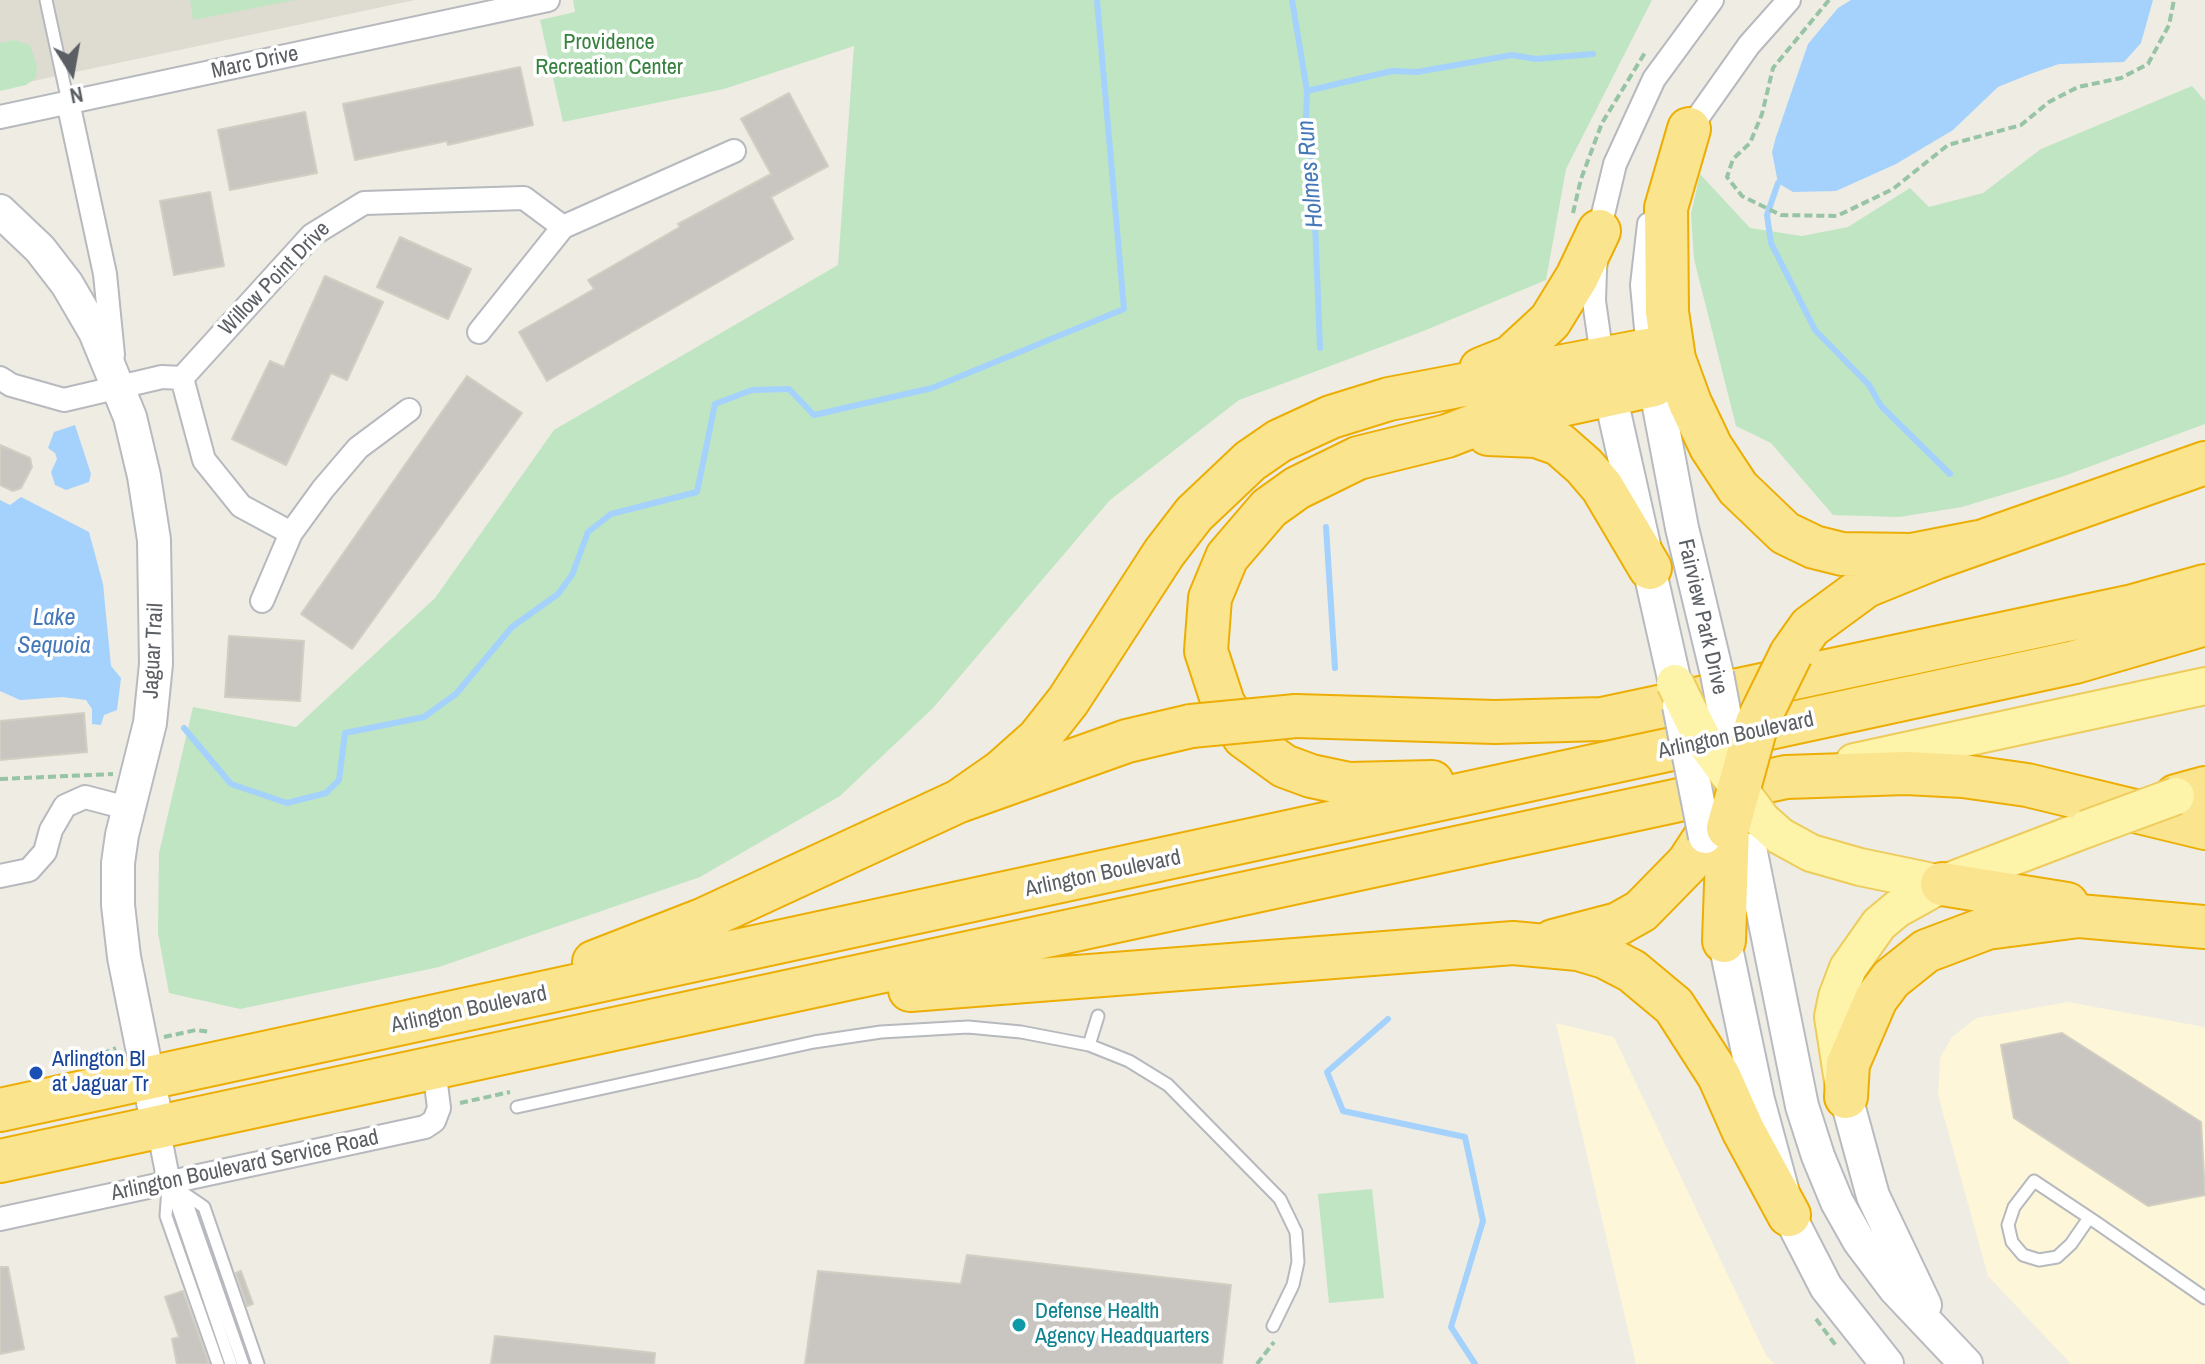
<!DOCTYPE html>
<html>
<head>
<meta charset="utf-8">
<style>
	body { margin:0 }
	#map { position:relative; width:2205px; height:1364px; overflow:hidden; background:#eeece3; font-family:"Archivo Narrow",sans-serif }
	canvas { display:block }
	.north { position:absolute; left:32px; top:32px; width:80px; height:80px; -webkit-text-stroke:6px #fff; paint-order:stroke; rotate:169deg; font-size:22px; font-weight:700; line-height:32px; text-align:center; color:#5b5f64 }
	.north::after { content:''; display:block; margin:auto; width:28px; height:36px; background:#5b5f64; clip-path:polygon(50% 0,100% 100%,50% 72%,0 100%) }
</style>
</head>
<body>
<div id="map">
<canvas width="2205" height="1364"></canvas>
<div class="north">N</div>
</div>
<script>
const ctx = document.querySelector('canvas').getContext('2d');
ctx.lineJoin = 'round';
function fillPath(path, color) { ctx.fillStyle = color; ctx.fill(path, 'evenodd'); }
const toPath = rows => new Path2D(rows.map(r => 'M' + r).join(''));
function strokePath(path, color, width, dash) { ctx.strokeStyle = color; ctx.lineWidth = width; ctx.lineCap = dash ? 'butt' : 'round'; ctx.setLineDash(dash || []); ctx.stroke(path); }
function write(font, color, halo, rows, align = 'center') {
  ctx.font = font + ' "Archivo Narrow",sans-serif'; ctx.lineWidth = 7; ctx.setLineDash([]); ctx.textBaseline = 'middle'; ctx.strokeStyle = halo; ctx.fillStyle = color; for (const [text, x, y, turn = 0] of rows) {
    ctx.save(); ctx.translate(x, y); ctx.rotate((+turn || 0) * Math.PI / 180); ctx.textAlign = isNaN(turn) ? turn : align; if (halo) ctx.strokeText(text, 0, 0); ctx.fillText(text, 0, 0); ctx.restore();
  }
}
fillPath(toPath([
	[2068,1002,2205,1027,2205,1364,2071,1364,1988,1276,1938,1095,1940,1058,1952,1037,1976,1018],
	[1556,1023,1614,1037,1767,1357,1775,1364,1636,1364]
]), '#fdf6d9');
fillPath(toPath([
	[0,0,415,0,0,88]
]), '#dedbd1');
fillPath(toPath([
	[190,0,295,0,193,20],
	[573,0,1652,0,1566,169,1546,280,1421,332,1239,400,1110,500,933,708,840,796,700,877,439,967,240,1009,169,993,158,933,159,853,193,707,296,727,435,598,554,430,838,265,854,46,724,89,563,122,540,20,575,12],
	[14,40,30,45,37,65,36,78,26,85,0,91,0,43],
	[2192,86,2205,101,2205,424,2064,476,1962,507,1899,517,1833,515,1771,443,1736,426,1694,259,1691,214,1700,174,1750,228,1802,236,1848,227,1910,188,1929,207,1983,193,2041,149],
	[1372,1189,1384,1298,1329,1303,1318,1194]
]), '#c0e5c2');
fillPath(toPath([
	[1851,0,2153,0,2141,43,2124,62,2059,64,2030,74,1998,87,1953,130,1896,164,1836,191,1793,192,1778,183,1772,152,1776,137,1808,44,1838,8],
	[75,425,91,474,89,482,66,490,55,485,51,472,57,459,55,453,48,448,54,432],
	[21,497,89,532,103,584,111,666,121,678,117,710,104,715,101,725,92,724,92,709,86,700,62,697,20,700,0,691,0,500,10,505]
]), '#a4d2fd');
strokePath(toPath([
	[1292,0,1307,91,1306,120,1313,173,1320,348],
	[1307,91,1392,71,1417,72,1512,55,1536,59,1593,54],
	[1778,183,1767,215,1771,243,1815,330,1869,385,1881,406,1950,474],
	[1326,527,1335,668],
	[184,728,231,784,287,803,326,793,339,780,345,733,424,717,456,694,512,627,558,594,572,575,588,532,611,514,697,492,715,404,752,390,789,389,814,415,932,388,1124,309,1097,0],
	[1388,1019,1327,1072,1343,1111,1465,1137,1483,1221,1451,1327,1475,1364]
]), '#a4d2fd', 6);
const building = toPath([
	[520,67,533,125,448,145,447,141,355,160,343,104,520,67],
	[789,93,828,166,771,197,793,239,547,381,519,332,594,289,588,280,680,227,678,224,771,174,741,119,789,93],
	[305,112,317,173,230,190,218,130,305,112],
	[210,192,224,266,174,275,160,201,210,192],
	[400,237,471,269,448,319,377,287,400,237],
	[325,276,383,302,347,380,331,373,286,465,232,439,270,361,284,367,325,276],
	[467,376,522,413,352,649,301,614,467,376],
	[0,445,30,458,32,467,21,488,13,491,0,485,0,445],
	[229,636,304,641,300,701,225,697,229,636],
	[84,713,87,752,0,760,0,721,84,713],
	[2062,1033,2201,1122,2205,1195,2148,1206,2014,1118,2001,1045,2062,1033],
	[967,1255,1231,1285,1222,1364,805,1364,818,1271,961,1284,967,1255],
	[0,1267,8,1267,24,1349,0,1354,0,1267],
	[241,1271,253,1304,247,1306,236,1273,241,1271],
	[183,1291,209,1364,177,1364,172,1339,179,1337,165,1297,183,1291],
	[495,1336,655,1353,654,1364,491,1364,495,1336]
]);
fillPath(building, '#c9c6c1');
strokePath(building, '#d2cec2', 2);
const lane = toPath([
	[46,0,68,102],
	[1089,1045,1098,1016],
	[517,1107,814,1042,881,1032,968,1027,1021,1032,1089,1045,1129,1061,1168,1085,1280,1199,1296,1232,1298,1262,1293,1285,1273,1326],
	[169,1183,204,1207,258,1364],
	[168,1187,166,1216,218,1364],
	[174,1190,189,1209,243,1364],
	[172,1191,231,1364],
	[2089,1218,2071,1244,2057,1257,2039,1260,2023,1255,2012,1242,2008,1225,2014,1207,2034,1181,2097,1223,2205,1298]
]);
const street = toPath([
	[68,102,105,274,113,355],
	[0,117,548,0],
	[1684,137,1749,45,1789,0],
	[479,332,563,227],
	[1648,350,1642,285,1649,224],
	[1602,357,1594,301,1595,270,1599,231,1615,164,1654,79,1712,0],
	[0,378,11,385,64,400,162,377,182,378],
	[182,378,312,235,364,203,524,198,563,227,734,151],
	[182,378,204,460,241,506,291,533],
	[262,601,291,533,323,489,358,448,409,410],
	[0,876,29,870,45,852,51,830,65,806,85,797,131,809],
	[158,1127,169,1183],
	[0,1219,425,1127,434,1121,439,1108,434,1068]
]);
const secondary = toPath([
	[0,211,40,249,67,284,95,332,130,417,144,476,154,540,156,664,150,723,122,835,118,863,118,905,124,957,158,1127],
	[1651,364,1682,528,1717,674],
	[1605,372,1675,683],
	[1745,823,1802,1106,1818,1156,1837,1202,1859,1241,1895,1289,1966,1364],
	[1720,919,1758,1100,1789,1215,1826,1287,1887,1364],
	[1846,1097,1873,1196,1925,1305]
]);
const primary = toPath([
	[1854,762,2205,686],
	[1762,820,1780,836,1811,853,1860,867,1942,884],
	[1844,1088,1833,1017,1837,997,1848,968,1879,924,1897,909,1942,884,2086,829]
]);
const highway = toPath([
	[1689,129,1666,208,1667,312,1674,359,1690,403,1711,447,1738,488,1785,533,1814,547,1842,554,1911,555,1978,542],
	[1481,369,1511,357,1550,321,1577,277,1599,231],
	[1488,434,1536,436,1559,444,1584,466,1602,487,1650,568],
	[1791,654,1810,627,1866,586,1935,558,2205,463],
	[1296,716,1495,722,1602,719,2133,606,2205,586],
	[1432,782,1349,784,1311,776,1284,766,1244,737,1223,703,1206,651,1210,598,1227,557,1269,508,1297,488,1358,458,1447,436,1483,422,1654,385],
	[2176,796,2205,788],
	[959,801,1002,771,1038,739,1068,701,1164,553,1194,514,1250,461,1279,441,1331,417,1389,399,1648,350],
	[1942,884,2067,904],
	[1553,941,1618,924,1641,911,1688,863,1705,837],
	[1724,941,1728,828],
	[594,962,702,920,959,801,1127,741,1191,726],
	[910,990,1513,943,1578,949,1605,957,1632,971,1674,1006,1719,1076,1743,1130,1789,1215],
	[1846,1097,1848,1064,1876,999,1891,979,1926,951,1987,928,2079,916,2205,927],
	[0,1110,2075,662,2205,624],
	[0,1161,1786,777,1906,773,1963,776,2027,785,2205,828]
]);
strokePath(lane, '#b6b9bd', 15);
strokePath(street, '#b6b9bd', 26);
strokePath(secondary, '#b7babf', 36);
strokePath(primary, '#eecc5c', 40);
strokePath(highway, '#ecae05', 46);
strokePath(toPath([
	[1829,0,1773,68,1762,114,1750,143,1733,159,1727,177,1742,196,1781,215,1837,216,1893,189,1948,145,2021,125,2049,102,2078,87,2121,78,2148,64,2169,25,2174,0],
	[1573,213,1581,179,1602,123,1646,51],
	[0,779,113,774],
	[164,1037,196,1030,210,1032],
	[91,1058,116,1048],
	[460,1103,510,1092],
	[1816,1319,1837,1347],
	[1257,1364,1274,1342]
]), '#98c4a6', 4, [8, 4]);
strokePath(lane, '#fff', 11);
strokePath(street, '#fff', 22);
strokePath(secondary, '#fff', 32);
strokePath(primary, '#fdf3a9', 36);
strokePath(highway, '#fbe48e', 42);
const secondaryBridge = toPath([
	[1717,674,1738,785],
	[1679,706,1705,837]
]);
const primaryBridge = toPath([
	[1675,683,1702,738,1762,820],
	[2086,829,2176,796]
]);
const highwayBridge = toPath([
	[1191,726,1296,716],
	[1728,828,1757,723,1791,654]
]);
strokePath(secondaryBridge, '#b7babf', 36, []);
strokePath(primaryBridge, '#eecc5c', 40, []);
strokePath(highwayBridge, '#ecae05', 46, []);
strokePath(secondaryBridge, '#fff', 32);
strokePath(primaryBridge, '#fdf3a9', 36);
strokePath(highwayBridge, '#fbe48e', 42);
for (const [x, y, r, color] of [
	[36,1073,8,"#1a4fb4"],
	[1019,1325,8,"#0f9aa8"]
]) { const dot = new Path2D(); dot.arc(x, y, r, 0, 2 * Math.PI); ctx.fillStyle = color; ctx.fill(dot); strokePath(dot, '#fff', 3); }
write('22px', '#35813d', '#fff', [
	["Providence",609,43],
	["Recreation Center",609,68]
]);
write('22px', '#5b5f64', '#fff', [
	["Marc Drive",255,63,-12],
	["Willow Point Drive",275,279,-46],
	["Fairview Park Drive",1702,617,77],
	["Jaguar Trail",154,651,-87],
	["Arlington Boulevard",1736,736,-12],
	["Arlington Boulevard",1103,874,-12],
	["Arlington Boulevard",469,1010,-12],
	["Arlington Boulevard Service Road",245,1166,-12]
]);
write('22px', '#164399', '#fff', [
	["Arlington Bl",52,1060],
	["at Jaguar Tr",52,1085]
], 'left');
write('22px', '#0d838f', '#fff', [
	["Defense Health",1035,1312],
	["Agency Headquarters",1035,1337]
], 'left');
write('italic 24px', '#4478b8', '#fff', [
	["Holmes Run",1311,174,-95],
	["Lake",54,619],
	["Sequoia",54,647]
]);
</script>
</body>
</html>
